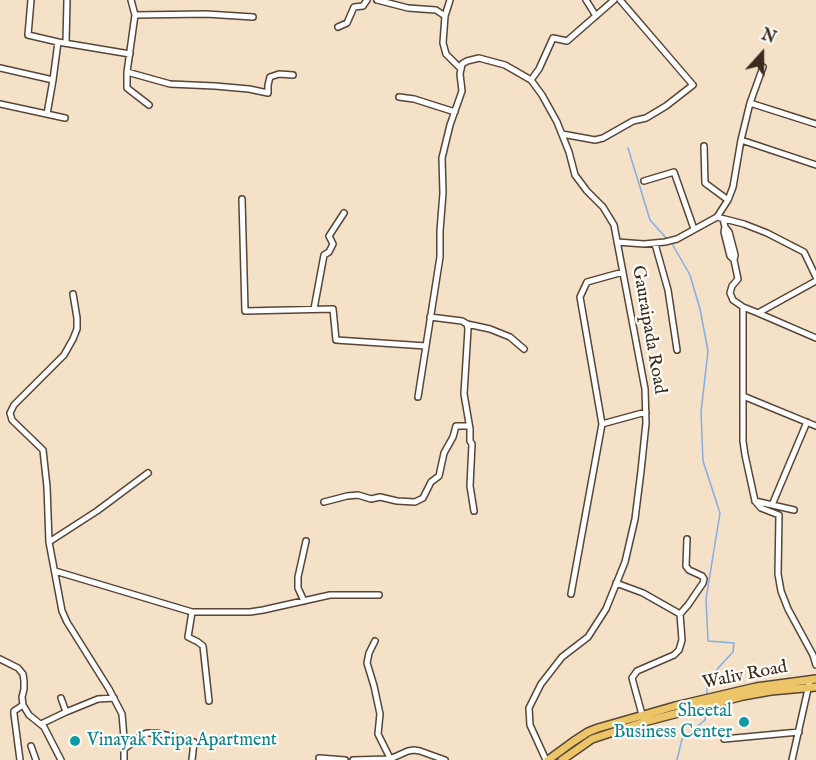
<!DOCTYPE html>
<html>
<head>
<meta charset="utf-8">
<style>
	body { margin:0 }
	#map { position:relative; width:816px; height:760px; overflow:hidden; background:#f4e1c7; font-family:"IM FELL English",serif }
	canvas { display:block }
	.north { position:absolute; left:732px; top:24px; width:60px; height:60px; -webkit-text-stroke:4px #fdfcf7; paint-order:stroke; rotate:21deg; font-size:16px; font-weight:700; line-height:24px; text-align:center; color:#3b2a1e }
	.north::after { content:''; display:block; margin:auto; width:21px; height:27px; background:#3b2a1e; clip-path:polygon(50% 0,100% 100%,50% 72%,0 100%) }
</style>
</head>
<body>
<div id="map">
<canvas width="816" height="760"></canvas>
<div class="north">N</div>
</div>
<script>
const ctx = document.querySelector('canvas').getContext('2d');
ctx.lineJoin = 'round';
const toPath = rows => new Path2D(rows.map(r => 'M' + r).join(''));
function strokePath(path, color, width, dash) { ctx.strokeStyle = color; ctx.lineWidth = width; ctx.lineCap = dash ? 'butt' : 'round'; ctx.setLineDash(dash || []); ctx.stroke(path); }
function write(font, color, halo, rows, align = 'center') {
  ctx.font = font + ' "IM FELL English",serif'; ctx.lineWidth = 4.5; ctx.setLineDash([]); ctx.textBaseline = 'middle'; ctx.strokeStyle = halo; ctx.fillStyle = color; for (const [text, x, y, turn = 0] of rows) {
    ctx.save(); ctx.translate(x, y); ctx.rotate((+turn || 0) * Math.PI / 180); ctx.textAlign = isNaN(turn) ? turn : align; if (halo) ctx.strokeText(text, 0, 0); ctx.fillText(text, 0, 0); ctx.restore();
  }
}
strokePath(toPath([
	[628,148,650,220,667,239],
	[671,242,690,275,700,309,708,351,701,412,703,461,720,513,706,599,708,641,734,643,733,652,719,667,707,685,707,696],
	[677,760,682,739,705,720,706,707]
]), '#7faee9', 1.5);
const minor = toPath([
	[31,0,28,35,58,42,130,54],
	[131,0,135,15,206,14,253,17],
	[377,0,408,8,436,10,445,16,443,43,446,54,461,69],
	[586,0,596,16],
	[135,15,127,72,170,84,215,86,249,89,268,93,268,85,270,77,279,74,293,75],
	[445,16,450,0],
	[338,27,347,23,354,7,363,6,367,0],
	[66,43,67,0],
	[0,68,53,80],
	[127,72,127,88,149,105],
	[531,80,539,69,553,38,567,41,614,0],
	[399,97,414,99,455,112],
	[750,103,763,67],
	[0,104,65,118],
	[47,114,53,80,58,42],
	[562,134,595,140,603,138,633,121,646,118,666,106,693,85,620,0],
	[741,140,816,165],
	[704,146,705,183,728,200],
	[644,181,674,172,694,229],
	[242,199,245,311,333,309,336,340,426,346],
	[717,217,728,200,733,187,741,140,750,103,816,124],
	[723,219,725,227,724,232,730,256,734,260,738,279,732,286,730,293,733,300,743,307,743,441,745,455,755,501,761,508,779,515,778,574,781,591,788,609,813,655,816,665],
	[725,227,729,232,735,255,734,260],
	[617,242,644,244,665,242,677,239,717,217,744,224,767,233,804,252,816,277],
	[655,244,668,290,677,350],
	[816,281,758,313,816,338],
	[73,294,77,318,77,329,73,339,64,355,14,405,10,413,12,420,43,450,47,487,49,542,62,611,67,622,109,689,122,714,124,738,124,760],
	[743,307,758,313],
	[314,309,324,255,329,252,333,244,329,236,344,213],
	[430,317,462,321,467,324,468,329,464,394,470,429,470,441,472,444,470,486,474,511],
	[467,324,490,329,510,337,524,349],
	[743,396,816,426],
	[418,397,440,257,440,231,443,193,442,158,450,125,462,91,460,74,462,64,467,61,479,58,505,65,531,80,542,95,557,122,569,152,575,175,587,191,603,207,614,225,645,389,646,423,641,471,635,519,625,562,606,609,588,637,562,657,541,684,529,708,530,725,546,760],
	[602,424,646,412],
	[755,501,794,510],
	[324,502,347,496,358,495,371,499,380,497,397,501,415,502,423,498,431,482,439,476,444,453,453,437,456,426,469,426],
	[772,505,807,422],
	[49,542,97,511,148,473],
	[55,571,192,612,250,612,263,610,330,595,379,595],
	[616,583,643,593,680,614],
	[571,594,602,424,580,297,587,282,623,272],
	[304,601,298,588,298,577,306,541],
	[192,612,188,637,198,642,203,646,209,701],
	[375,641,369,653,367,663,374,686,380,714,378,734,391,760],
	[0,659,18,668,23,674,24,681,24,689,22,697,23,705,29,715,44,727,61,760],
	[61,698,66,712,98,699,114,698],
	[643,718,632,678,637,671,674,655,679,650,682,640,680,614,688,605,703,583,704,579,702,576,689,570,686,566,687,539],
	[41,724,66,712],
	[724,739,799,732],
	[31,746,36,760],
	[124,749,144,734,147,733,157,733,194,742,192,760],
	[319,758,345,760],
	[20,760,14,714,14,711,23,705],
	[353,760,390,759,408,751,414,750,420,751,445,760],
	[792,760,810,680]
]);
const major = toPath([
	[548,760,574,741,588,732,598,728,675,706,756,687,816,679],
	[562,760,592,739,644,722,743,696,771,691,816,687]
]);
strokePath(minor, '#574537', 8);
strokePath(major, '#574537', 10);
strokePath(minor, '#fff', 5);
strokePath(major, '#edc569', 7);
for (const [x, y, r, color] of [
	[744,722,6,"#0f9aa8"],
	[75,741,6,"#0f9aa8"]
]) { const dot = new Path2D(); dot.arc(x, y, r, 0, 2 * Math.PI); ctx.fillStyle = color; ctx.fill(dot); strokePath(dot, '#fdfcf7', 2); }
write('18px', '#3b2a1e', '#fdfcf7', [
	["Gauraipada Road",648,330,80],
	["Waliv Road",745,676,-11]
]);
write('18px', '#0d838f', '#fdfcf7', [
	["Sheetal",732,712],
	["Business Center",732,733],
	["Vinayak Kripa Apartment",87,741,"left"]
], 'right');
</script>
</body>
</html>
